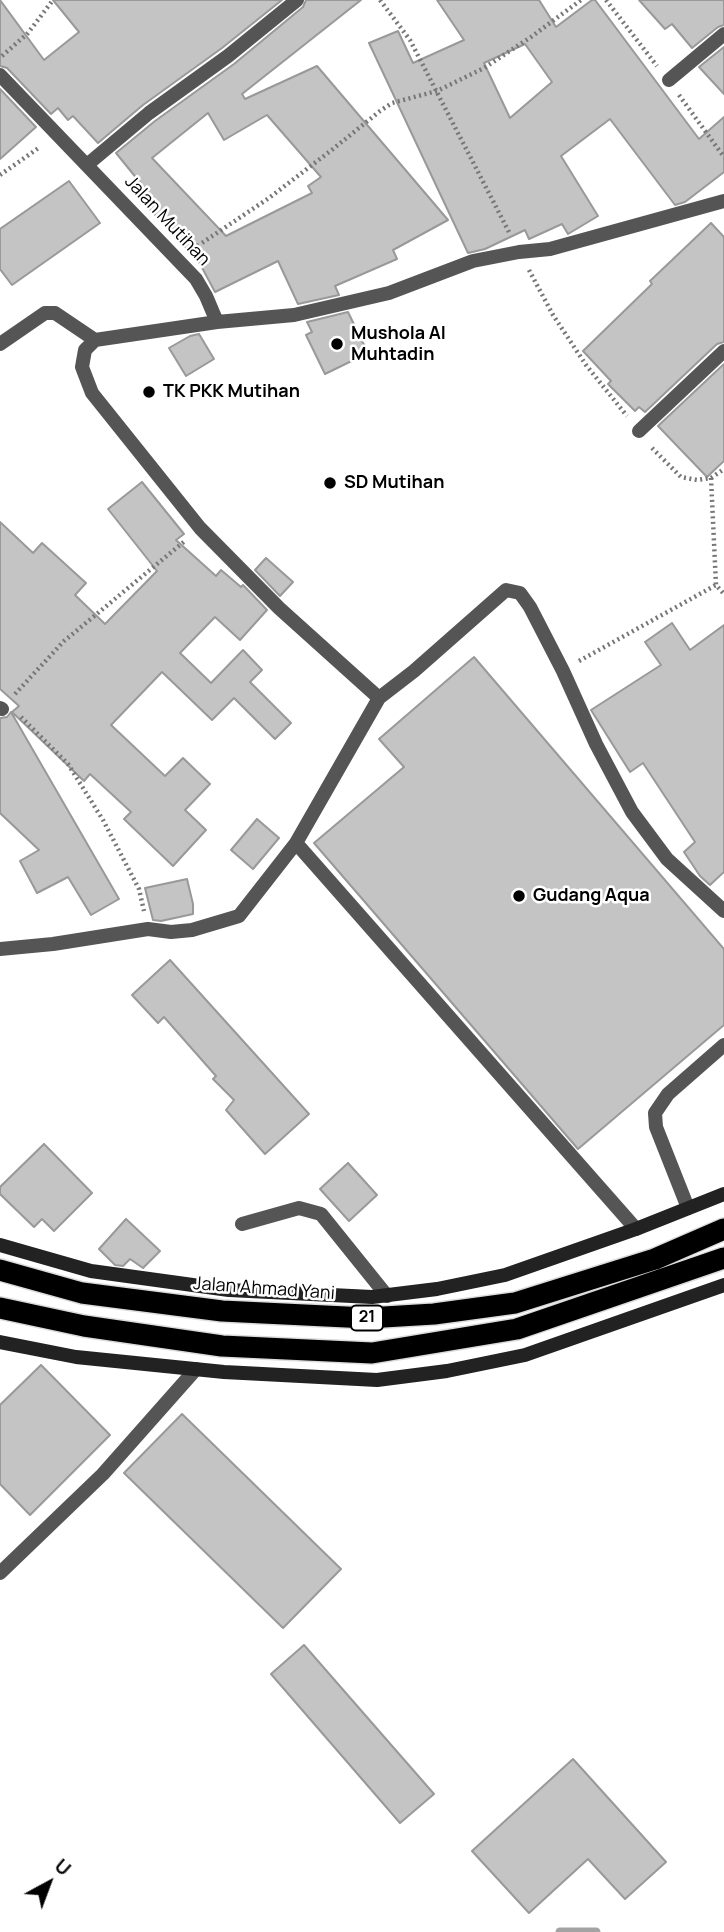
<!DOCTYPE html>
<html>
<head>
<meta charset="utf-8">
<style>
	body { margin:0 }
	#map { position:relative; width:724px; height:1932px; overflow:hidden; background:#fff; font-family:Manrope,sans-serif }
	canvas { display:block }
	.north { position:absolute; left:14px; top:1848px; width:70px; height:70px; -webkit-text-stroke:5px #fff; paint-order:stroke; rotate:41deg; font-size:19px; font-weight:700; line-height:28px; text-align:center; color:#000 }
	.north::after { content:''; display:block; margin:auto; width:24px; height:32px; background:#000; clip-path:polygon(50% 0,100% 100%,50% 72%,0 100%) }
</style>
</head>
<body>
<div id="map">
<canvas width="724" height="1932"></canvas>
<div class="north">U</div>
</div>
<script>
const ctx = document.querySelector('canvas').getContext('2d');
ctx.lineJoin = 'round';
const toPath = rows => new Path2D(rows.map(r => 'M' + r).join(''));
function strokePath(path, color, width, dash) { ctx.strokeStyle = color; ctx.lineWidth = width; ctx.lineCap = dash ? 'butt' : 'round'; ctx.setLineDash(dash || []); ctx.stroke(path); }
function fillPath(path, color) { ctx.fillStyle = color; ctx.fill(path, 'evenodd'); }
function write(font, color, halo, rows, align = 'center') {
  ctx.font = font + ' Manrope,sans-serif'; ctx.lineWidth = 5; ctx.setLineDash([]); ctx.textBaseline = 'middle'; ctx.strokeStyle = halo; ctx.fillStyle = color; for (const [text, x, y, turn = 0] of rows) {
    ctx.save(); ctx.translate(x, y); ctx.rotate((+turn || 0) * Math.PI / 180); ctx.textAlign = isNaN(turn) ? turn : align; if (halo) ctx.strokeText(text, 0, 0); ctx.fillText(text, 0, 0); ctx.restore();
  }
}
strokePath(toPath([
	[560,1932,596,1932]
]), '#a3a3a3', 9);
const building = toPath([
	[0,0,44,60,79,32,53,0,282,0,222,48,143,105,98,143,73,116,68,120,58,108,51,114,7,68,0,66,0,0],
	[306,0,361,0,242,94,245,99,317,66,448,220,393,250,397,259,335,286,339,295,298,304,278,261,215,292,199,262,144,203,151,196,116,153,155,121,234,64,303,7,306,0],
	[208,113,224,140,267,115,321,177,308,186,312,193,226,236,152,158,208,113],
	[437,0,539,0,556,27,592,0,595,0,699,139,724,117,724,172,685,202,675,205,610,119,561,156,598,216,568,234,562,224,529,239,525,230,485,249,468,253,369,43,398,31,413,63,464,40,437,0],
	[525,44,552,82,510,118,484,63,525,44],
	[639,0,724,0,724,25,718,27,692,48,672,24,665,29,639,0],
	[724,47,724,94,699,67,724,47],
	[0,89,36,127,0,159,0,89],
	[69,181,100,223,12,285,0,269,0,229,69,181],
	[711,223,724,237,724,342,717,344,645,412,639,407,635,411,608,384,611,381,583,351,652,284,650,281,711,223],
	[348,312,368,353,325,374,306,335,312,332,307,322,348,312],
	[199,334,214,359,186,376,169,348,190,336,199,334],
	[724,364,724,461,707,477,658,426,724,364],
	[142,482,184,534,176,540,216,576,221,570,241,587,243,585,267,610,240,640,215,617,180,653,211,683,243,650,262,670,250,682,291,723,275,739,234,698,212,720,162,672,111,725,165,776,183,758,210,784,185,810,206,830,173,866,124,819,131,812,90,774,84,781,12,712,19,706,0,689,0,522,33,553,42,543,86,583,75,595,105,624,157,571,108,509,142,482],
	[266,558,293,582,280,596,255,570,266,558],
	[672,623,690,650,724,625,724,872,710,885,700,876,684,852,695,842,643,763,630,772,591,710,661,665,645,642,672,623],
	[474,657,724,949,724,1025,578,1149,314,843,404,767,379,739,474,657],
	[11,712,119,899,91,915,68,877,37,893,20,861,39,850,0,813,0,718,7,717,11,712],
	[257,819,279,838,253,869,231,850,257,819],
	[187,879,193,904,193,914,161,921,153,920,145,888,187,879],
	[170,960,309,1114,265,1154,226,1110,234,1100,213,1079,216,1076,164,1017,158,1023,132,995,170,960],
	[44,1144,92,1193,54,1231,42,1219,34,1227,0,1194,0,1187,44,1144],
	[348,1163,377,1195,349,1221,320,1189,348,1163],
	[126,1219,160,1251,143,1268,130,1259,123,1266,115,1265,99,1249,126,1219],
	[41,1365,110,1435,30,1515,0,1484,0,1405,41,1365],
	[182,1414,341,1569,283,1628,124,1473,182,1414],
	[304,1645,434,1794,400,1823,271,1674,304,1645],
	[573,1759,666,1862,625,1899,588,1859,529,1913,472,1851,573,1759]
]);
fillPath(building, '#c4c4c4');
strokePath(building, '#999', 2);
const highway = toPath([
	[0,1270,82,1293,222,1311,367,1318,434,1314,515,1303,655,1259,724,1229],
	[0,1308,84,1326,222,1346,372,1353,517,1329,724,1258]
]);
strokePath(highway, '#dbdbdb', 24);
strokePath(toPath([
	[380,0,410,40,510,234],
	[606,0,657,66],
	[2,56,28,33,53,0],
	[679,95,724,157],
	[0,175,40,147],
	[193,249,269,198,333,149,380,111,392,103,437,91,484,68,531,37,581,0],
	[529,270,553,315,586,365,627,416],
	[652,448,681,477,697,480,711,478,724,469],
	[711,478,716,585,724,594],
	[579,661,716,585],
	[15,694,64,641,185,541],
	[21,717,68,764,103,820,139,889,144,911]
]), '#777', 4.5, [2, 3.5]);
strokePath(toPath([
	[639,431,724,351],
	[688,1208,656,1127,655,1113,668,1094,724,1045],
	[242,1224,299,1208,321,1214,387,1296],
	[0,1573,103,1474,196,1369]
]), '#555', 14);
strokePath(toPath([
	[0,75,196,279,206,296,217,322],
	[669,80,724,34],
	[88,164,149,113,228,56,297,0],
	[95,340,85,350,82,367,92,393,200,528,279,608,379,698],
	[0,344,45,313,55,313,95,340,217,322,294,315,389,293,473,261,519,252,550,249,724,201],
	[0,708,2,709],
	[296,843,636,1229],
	[0,949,53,944,148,929,171,932,192,930,239,916,296,843,379,698,414,671,506,590,520,593,530,607,563,671,596,744,632,812,667,859,724,911]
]), '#555', 14);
strokePath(toPath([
	[0,1245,91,1271,229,1290,372,1297,437,1289,505,1275,636,1229,724,1194],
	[0,1342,76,1357,224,1372,377,1380,447,1371,525,1355,724,1285]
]), '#222', 14);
strokePath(highway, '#000', 21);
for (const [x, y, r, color] of [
	[337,344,7,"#000"],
	[149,392,7,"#000"],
	[330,483,7,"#000"],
	[519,896,7,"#000"]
]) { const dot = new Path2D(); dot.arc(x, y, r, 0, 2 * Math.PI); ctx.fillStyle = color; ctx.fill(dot); strokePath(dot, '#fff', 2.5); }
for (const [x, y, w] of [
	[367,1318,32]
]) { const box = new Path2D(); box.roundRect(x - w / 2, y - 12.5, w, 25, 5); ctx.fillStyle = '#fff'; ctx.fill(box); strokePath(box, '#000', 2); }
write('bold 16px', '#000', null, [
	["21",367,1318]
]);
write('18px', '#000', '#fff', [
	["Jalan Mutihan",167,221,47],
	["Jalan Ahmad Yani",264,1289,4]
]);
write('bold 18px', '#000', '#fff', [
	["Mushola Al",351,334],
	["Muhtadin",351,355],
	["TK PKK Mutihan",163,392],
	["SD Mutihan",344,483],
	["Gudang Aqua",533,896]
], 'left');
</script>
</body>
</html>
